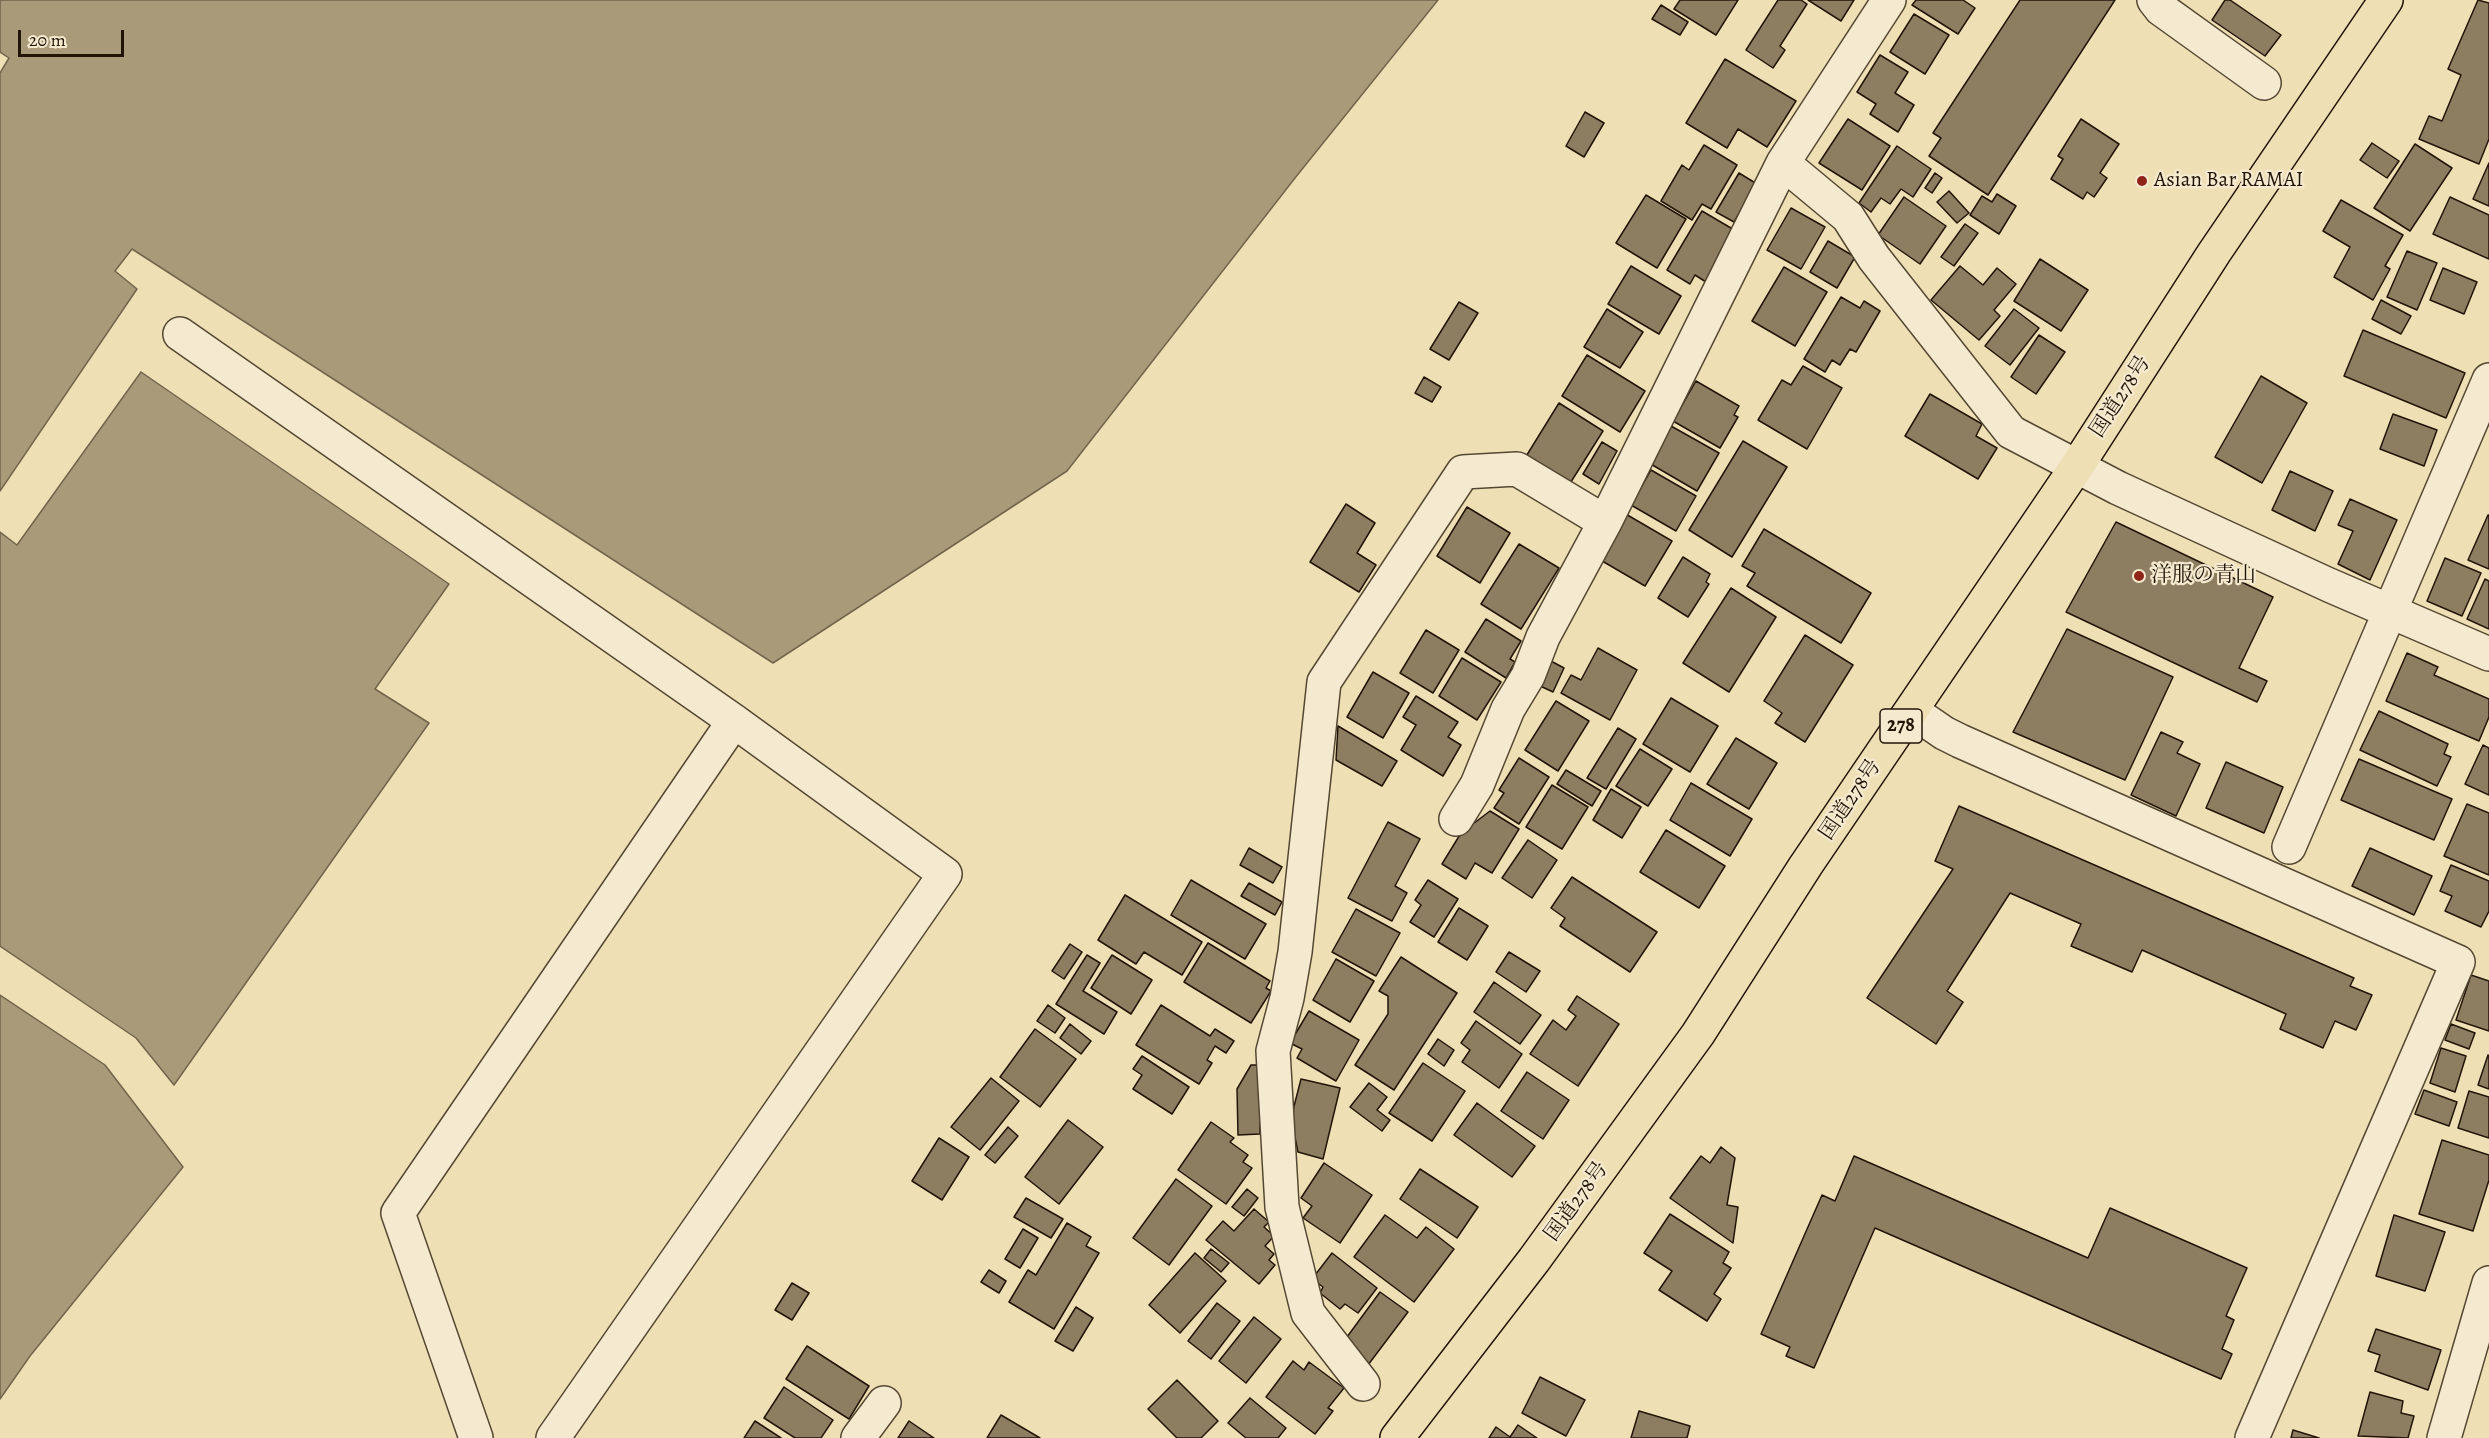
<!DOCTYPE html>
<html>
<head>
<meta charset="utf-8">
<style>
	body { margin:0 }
	#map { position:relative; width:2489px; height:1438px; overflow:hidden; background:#efdfb5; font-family:Alegreya,serif }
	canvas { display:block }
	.scale { position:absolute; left:18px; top:30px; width:106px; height:27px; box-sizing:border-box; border:3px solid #221508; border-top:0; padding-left:8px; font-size:18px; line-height:21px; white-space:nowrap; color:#221508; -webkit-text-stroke:4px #f5eacf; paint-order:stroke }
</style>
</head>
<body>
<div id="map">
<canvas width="2489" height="1438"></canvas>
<div class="scale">20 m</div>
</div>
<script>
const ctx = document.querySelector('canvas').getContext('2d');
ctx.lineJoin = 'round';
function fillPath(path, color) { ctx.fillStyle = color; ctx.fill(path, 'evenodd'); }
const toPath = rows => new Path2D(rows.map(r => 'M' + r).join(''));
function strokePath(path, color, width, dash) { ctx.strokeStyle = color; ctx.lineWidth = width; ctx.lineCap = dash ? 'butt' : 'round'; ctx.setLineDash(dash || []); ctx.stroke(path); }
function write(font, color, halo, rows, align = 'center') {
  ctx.font = font + ' Alegreya,"Noto Serif JP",serif'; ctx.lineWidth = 4.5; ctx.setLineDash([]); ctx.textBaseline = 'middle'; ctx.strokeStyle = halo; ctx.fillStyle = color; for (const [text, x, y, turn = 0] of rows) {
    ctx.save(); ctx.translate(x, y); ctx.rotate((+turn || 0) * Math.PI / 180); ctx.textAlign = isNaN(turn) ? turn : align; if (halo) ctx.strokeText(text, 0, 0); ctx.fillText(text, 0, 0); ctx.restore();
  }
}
const water = toPath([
	[0,0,1438,0,1295,178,1067,471,773,663,132,249,115,271,137,289,0,491,0,73,9,58,0,52,0,0],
	[141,372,449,584,375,689,429,723,174,1085,136,1038,0,946,0,532,17,545,141,372],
	[0,995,105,1065,183,1167,30,1356,0,1399,0,995]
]);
fillPath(water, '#a99a7a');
strokePath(water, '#73654c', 1.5);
const building = toPath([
	[1680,0,1738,0,1716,35,1674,9,1680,0],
	[1778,0,1801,0,1807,4,1780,46,1785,50,1773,68,1746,50,1778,0],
	[1808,0,1854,0,1841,21,1808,0],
	[1916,0,1963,0,1975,8,1958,34,1912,5,1916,0],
	[2020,0,2115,0,1988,195,1929,156,1941,138,1933,133,2020,0],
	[2225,0,2230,0,2281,35,2265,56,2212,20,2225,0],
	[2478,0,2489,3,2489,139,2479,164,2419,139,2429,116,2442,121,2461,75,2448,69,2478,0],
	[1661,5,1688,22,1680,35,1652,19,1661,5],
	[1914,14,1949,35,1925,74,1890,52,1914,14],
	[1880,55,1908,72,1895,93,1914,105,1898,132,1870,114,1876,104,1857,92,1880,55],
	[1725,59,1796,101,1767,147,1738,129,1727,148,1686,123,1725,59],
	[1585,112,1604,123,1584,157,1566,146,1585,112],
	[1848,119,1890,146,1862,190,1819,163,1848,119],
	[2081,119,2119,144,2100,173,2107,178,2094,197,2087,192,2083,199,2051,179,2063,159,2058,156,2081,119],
	[2372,143,2399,161,2387,178,2360,160,2372,143],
	[2415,144,2452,168,2410,231,2374,208,2415,144],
	[1704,145,1737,165,1711,209,1702,204,1692,220,1661,201,1682,165,1689,170,1704,145],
	[1897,146,1931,169,1913,197,1901,189,1890,204,1881,198,1871,212,1859,203,1897,146],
	[2489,163,2489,206,2473,199,2489,163],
	[1739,173,1757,184,1734,222,1716,212,1739,173],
	[1935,173,1942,178,1932,193,1925,188,1935,173],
	[1949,191,1969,213,1957,223,1937,202,1949,191],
	[1997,194,2016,206,1999,234,1970,215,1982,196,1992,202,1997,194],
	[1646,195,1686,219,1657,268,1616,243,1646,195],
	[1904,197,1946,226,1920,264,1878,235,1904,197],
	[2450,197,2489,215,2489,259,2433,234,2450,197],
	[2341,200,2403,235,2385,266,2390,269,2373,300,2334,277,2350,247,2323,231,2341,200],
	[1791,208,1825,227,1801,269,1767,250,1791,208],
	[1702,211,1736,231,1706,282,1695,275,1690,284,1667,270,1702,211],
	[1965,224,1978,233,1954,266,1941,257,1965,224],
	[1828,241,1855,257,1837,288,1810,272,1828,241],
	[2407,251,2437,263,2417,310,2387,297,2407,251],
	[2040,259,2088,290,2061,331,2014,301,2040,259],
	[1631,266,1681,296,1659,334,1608,304,1631,266],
	[1960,266,1983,285,1997,268,2016,284,1994,310,2000,316,1979,340,1931,300,1960,266],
	[1784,267,1827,292,1795,346,1752,321,1784,267],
	[2443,268,2477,282,2464,314,2430,300,2443,268],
	[1841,297,1860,308,1864,301,1880,311,1856,352,1850,349,1840,365,1832,360,1825,372,1804,359,1841,297],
	[2381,300,2411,316,2401,334,2372,319,2381,300],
	[1459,302,1478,313,1449,360,1430,349,1459,302],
	[1607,309,1643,332,1620,368,1584,347,1607,309],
	[2014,309,2039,328,2010,365,1985,346,2014,309],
	[2363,330,2465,373,2446,418,2344,376,2363,330],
	[2039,335,2065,352,2036,394,2011,377,2039,335],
	[1587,355,1645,391,1620,432,1562,396,1587,355],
	[1803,366,1842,388,1807,449,1758,420,1782,380,1791,385,1803,366],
	[2261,376,2307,403,2262,483,2215,457,2261,376],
	[1424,377,1441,387,1432,402,1415,393,1424,377],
	[1696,381,1739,406,1734,415,1738,417,1720,448,1673,421,1696,381],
	[1930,394,1982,424,1976,436,1997,448,1978,479,1905,436,1930,394],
	[1559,403,1603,431,1569,485,1525,458,1559,403],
	[2393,414,2437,430,2424,466,2380,449,2393,414],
	[1671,426,1719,453,1697,491,1649,463,1671,426],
	[1743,441,1787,467,1732,557,1689,530,1743,441],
	[1602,442,1617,451,1599,484,1583,474,1602,442],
	[1651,470,1696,496,1676,531,1631,505,1651,470],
	[2290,471,2333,491,2315,531,2272,510,2290,471],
	[2350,499,2397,520,2370,580,2338,564,2353,531,2338,525,2350,499],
	[1346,504,1375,523,1357,553,1376,565,1359,592,1310,562,1346,504],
	[1467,507,1510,533,1480,583,1437,556,1467,507],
	[1624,513,1672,541,1645,586,1597,558,1624,513],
	[2488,515,2489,515,2489,569,2468,560,2488,515],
	[2116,522,2273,597,2239,668,2267,681,2257,702,2066,612,2116,522],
	[1764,529,1871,593,1841,643,1747,586,1755,573,1742,566,1764,529],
	[1519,544,1559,568,1521,629,1481,604,1519,544],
	[1683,557,1710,574,1706,582,1709,584,1688,617,1658,598,1683,557],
	[2445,558,2481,573,2462,616,2427,601,2445,558],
	[2485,579,2489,581,2489,629,2467,619,2485,579],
	[1731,588,1776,617,1729,692,1683,663,1731,588],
	[1486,619,1521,641,1510,659,1515,662,1506,678,1465,652,1486,619],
	[2067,629,2173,677,2125,780,2013,732,2067,629],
	[1426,630,1459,650,1433,693,1400,673,1426,630],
	[1805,635,1853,665,1805,742,1775,723,1782,713,1764,701,1805,635],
	[1598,648,1637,670,1610,720,1561,693,1571,675,1581,680,1598,648],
	[2407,653,2438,667,2434,675,2489,699,2489,717,2479,741,2386,701,2407,653],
	[1462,658,1501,682,1477,720,1439,696,1462,658],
	[1549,660,1564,668,1553,692,1538,685,1549,660],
	[1373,672,1409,693,1383,738,1347,717,1373,672],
	[1416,696,1458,722,1448,737,1461,745,1443,776,1401,750,1416,725,1403,717,1416,696],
	[1671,698,1718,726,1690,772,1643,744,1671,698],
	[1556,701,1589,721,1558,771,1525,750,1556,701],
	[2379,711,2448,744,2444,754,2451,757,2437,786,2360,750,2379,711],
	[1338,726,1397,761,1382,786,1336,760,1338,726],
	[1618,728,1636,739,1606,789,1587,778,1618,728],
	[2161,732,2183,742,2177,753,2200,764,2176,816,2131,795,2161,732],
	[1736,738,1777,763,1749,809,1707,784,1736,738],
	[2483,745,2489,748,2489,795,2465,784,2483,745],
	[1640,749,1672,769,1648,806,1616,786,1640,749],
	[1519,758,1549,777,1519,824,1494,808,1504,793,1499,790,1519,758],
	[2359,759,2452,799,2434,840,2341,800,2359,759],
	[2226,762,2283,787,2264,833,2206,808,2226,762],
	[1566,770,1601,791,1592,806,1557,784,1566,770],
	[1691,783,1752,819,1730,856,1670,820,1691,783],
	[1552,785,1588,807,1562,849,1526,827,1552,785],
	[1611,789,1641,807,1622,838,1593,820,1611,789],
	[2467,804,2489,813,2489,875,2444,856,2467,804],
	[1959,806,2354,978,2350,986,2372,995,2356,1030,2335,1021,2323,1048,2280,1029,2286,1014,2142,950,2132,972,2071,946,2081,924,2010,893,1947,991,1963,1002,1936,1044,1867,998,1953,869,1935,861,1959,806],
	[1490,811,1519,829,1492,873,1475,863,1466,879,1442,864,1461,833,1490,811],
	[1388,822,1420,839,1395,886,1407,893,1392,921,1348,898,1388,822],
	[1666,830,1725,866,1699,908,1640,872,1666,830],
	[1528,840,1557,860,1532,898,1502,878,1528,840],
	[1249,848,1282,867,1273,883,1240,865,1249,848],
	[2370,848,2432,876,2414,915,2352,886,2370,848],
	[2451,865,2489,881,2489,911,2481,927,2445,911,2452,896,2440,891,2451,865],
	[1572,877,1657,932,1630,972,1560,926,1565,918,1551,908,1572,877],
	[1191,880,1266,924,1245,959,1171,915,1191,880],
	[1428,880,1458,899,1434,937,1410,922,1421,905,1415,900,1428,880],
	[1249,883,1282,902,1275,915,1241,896,1249,883],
	[1125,895,1202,942,1182,975,1144,952,1136,964,1098,940,1125,895],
	[1459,908,1488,926,1467,960,1438,942,1459,908],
	[1356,909,1400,933,1376,976,1332,952,1356,909],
	[1208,943,1270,981,1266,988,1271,991,1251,1023,1184,982,1208,943],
	[1070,944,1082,952,1064,979,1052,971,1070,944],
	[1509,952,1540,971,1526,992,1496,972,1509,952],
	[1087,955,1100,963,1083,991,1117,1012,1104,1034,1056,1004,1087,955],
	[1112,955,1152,980,1131,1014,1091,988,1112,955],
	[1401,957,1457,993,1394,1090,1355,1065,1388,1014,1388,996,1379,991,1401,957],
	[1336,959,1374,981,1350,1022,1313,1000,1336,959],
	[2471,975,2489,981,2489,1031,2456,1020,2471,975],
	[1494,982,1541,1015,1520,1044,1474,1012,1494,982],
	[1577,996,1619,1024,1578,1086,1530,1054,1553,1020,1566,1030,1576,1016,1568,1010,1577,996],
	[1048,1005,1065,1018,1055,1033,1037,1021,1048,1005],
	[1161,1005,1210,1036,1215,1029,1234,1041,1226,1053,1215,1046,1207,1060,1212,1063,1199,1084,1136,1045,1161,1005],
	[1309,1011,1359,1040,1336,1081,1297,1058,1302,1049,1290,1043,1309,1011],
	[1476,1021,1522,1054,1499,1088,1462,1062,1470,1050,1461,1043,1476,1021],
	[1070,1024,1091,1041,1081,1054,1060,1038,1070,1024],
	[2451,1024,2475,1033,2469,1049,2445,1040,2451,1024],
	[1035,1029,1076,1059,1040,1107,1000,1077,1035,1029],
	[1438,1039,1454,1050,1444,1066,1428,1054,1438,1039],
	[2441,1048,2466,1056,2455,1092,2430,1083,2441,1048],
	[2488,1055,2489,1056,2489,1089,2478,1085,2488,1055],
	[1142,1056,1189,1087,1172,1114,1133,1089,1142,1075,1133,1069,1142,1056],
	[1423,1063,1465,1091,1432,1141,1389,1113,1423,1063],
	[1251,1065,1260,1065,1260,1134,1238,1135,1237,1089,1251,1065],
	[1527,1072,1569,1100,1543,1139,1501,1111,1527,1072],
	[991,1078,1019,1101,980,1150,951,1127,991,1078],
	[1301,1079,1340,1088,1323,1159,1298,1152,1291,1118,1301,1079],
	[1369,1083,1387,1097,1377,1110,1390,1120,1382,1131,1350,1107,1369,1083],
	[2424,1090,2457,1102,2449,1126,2415,1114,2424,1090],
	[2469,1091,2489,1097,2489,1138,2458,1128,2469,1091],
	[1477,1103,1535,1146,1512,1177,1454,1135,1477,1103],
	[1068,1120,1103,1147,1059,1204,1025,1177,1068,1120],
	[1211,1122,1234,1138,1230,1142,1248,1155,1243,1162,1252,1168,1226,1204,1178,1170,1211,1122],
	[1008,1127,1018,1136,995,1163,985,1155,1008,1127],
	[939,1138,969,1157,942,1200,912,1181,939,1138],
	[2442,1140,2489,1155,2489,1180,2473,1231,2419,1214,2442,1140],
	[1721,1147,1735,1158,1727,1205,1738,1207,1733,1243,1670,1198,1701,1156,1710,1163,1721,1147],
	[1854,1156,2088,1258,2110,1208,2247,1268,2226,1316,2234,1320,2222,1349,2232,1354,2221,1379,1875,1228,1814,1368,1786,1356,1790,1347,1761,1334,1822,1195,1835,1201,1854,1156],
	[1324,1163,1372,1195,1340,1243,1303,1218,1312,1206,1301,1198,1324,1163],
	[1420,1169,1478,1207,1457,1238,1400,1199,1420,1169],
	[1176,1179,1212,1206,1169,1265,1133,1238,1176,1179],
	[1247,1189,1258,1198,1244,1216,1232,1207,1247,1189],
	[1026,1198,1063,1219,1051,1238,1014,1217,1026,1198],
	[1254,1209,1269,1222,1264,1227,1274,1236,1265,1246,1274,1254,1269,1260,1275,1265,1259,1284,1206,1240,1223,1221,1234,1231,1254,1209],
	[1670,1214,1729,1252,1723,1263,1731,1268,1714,1294,1721,1299,1707,1321,1659,1290,1672,1271,1644,1253,1670,1214],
	[1385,1215,1417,1238,1426,1227,1454,1249,1414,1302,1354,1257,1385,1215],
	[2394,1215,2445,1232,2425,1291,2376,1276,2394,1215],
	[1067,1223,1091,1237,1086,1246,1099,1253,1054,1329,1009,1302,1028,1270,1036,1275,1067,1223],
	[1023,1229,1038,1238,1020,1268,1005,1259,1023,1229],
	[1211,1249,1229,1263,1221,1272,1204,1258,1211,1249],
	[1195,1253,1226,1281,1180,1333,1149,1305,1195,1253],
	[1332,1253,1377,1288,1358,1313,1345,1304,1340,1309,1320,1293,1323,1287,1312,1279,1332,1253],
	[989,1270,1006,1281,999,1293,981,1282,989,1270],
	[792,1283,809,1293,792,1320,775,1310,792,1283],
	[1380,1292,1408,1312,1368,1365,1347,1337,1380,1292],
	[1217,1303,1240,1321,1211,1359,1188,1341,1217,1303],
	[1076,1307,1093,1318,1073,1351,1055,1341,1076,1307],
	[1254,1317,1281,1339,1246,1383,1219,1361,1254,1317],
	[2376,1329,2441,1350,2428,1390,2375,1371,2380,1355,2368,1351,2376,1329],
	[807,1346,869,1386,849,1419,786,1379,807,1346],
	[1293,1361,1304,1370,1309,1362,1344,1388,1328,1408,1333,1411,1315,1434,1266,1397,1293,1361],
	[1540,1377,1585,1400,1566,1436,1522,1413,1540,1377],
	[1177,1380,1218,1421,1201,1438,1177,1438,1148,1409,1177,1380],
	[784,1387,833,1420,821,1438,795,1438,764,1418,784,1387],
	[2370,1392,2403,1401,2401,1413,2414,1416,2408,1438,2358,1436,2370,1392],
	[1250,1398,1286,1428,1278,1438,1246,1438,1228,1423,1250,1398],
	[1639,1411,1690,1426,1687,1438,1631,1438,1639,1411],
	[1001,1415,1040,1438,987,1438,1001,1415],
	[755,1421,781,1438,744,1438,755,1421],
	[909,1421,934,1438,898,1438,909,1421],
	[1518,1425,1537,1438,1489,1438,1496,1427,1510,1437,1518,1425],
	[2293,1430,2319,1438,2291,1438,2293,1430]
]);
fillPath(building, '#8d7e62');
strokePath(building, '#221508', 1.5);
const minor = toPath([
	[2154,0,2161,9,2264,83],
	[1783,163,1848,217,1874,258,2011,432,2118,488,2329,585,2489,654],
	[1912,711,1944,733,1960,741,2458,962,2252,1438],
	[1456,819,1477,785,1508,709,1528,676,1543,637,1605,522],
	[2289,847,2489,380],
	[1363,1384,1308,1313,1282,1207,1273,1051,1287,998,1295,952,1324,682,1463,472,1517,469,1605,522,1783,163,1889,0],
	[858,1438,884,1403],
	[2444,1438,2489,1283]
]);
const tertiary = toPath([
	[180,334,734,721,945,874,553,1438],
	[476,1438,398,1213,734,721]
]);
const trunk = toPath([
	[1397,1438,1534,1260,1698,1034,1806,865,2077,466,2214,253,2386,0]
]);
strokePath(minor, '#554833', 36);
strokePath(tertiary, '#554833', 36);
strokePath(trunk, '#221508', 36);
strokePath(minor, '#f5eacf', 33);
strokePath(tertiary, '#f5eacf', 33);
strokePath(trunk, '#efdfb5', 33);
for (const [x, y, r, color] of [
	[2142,181,6,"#8f2418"],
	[2139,576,6,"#8f2418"]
]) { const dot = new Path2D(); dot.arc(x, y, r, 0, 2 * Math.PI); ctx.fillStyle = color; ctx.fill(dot); strokePath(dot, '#f5eacf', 2); }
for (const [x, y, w] of [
	[1901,726,42]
]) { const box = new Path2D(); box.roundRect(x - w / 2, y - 17, w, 34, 4.5); ctx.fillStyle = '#f5eacf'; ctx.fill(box); strokePath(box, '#221508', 1.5); }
write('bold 20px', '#221508', null, [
	["278",1901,726]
]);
write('21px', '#221508', '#f5eacf', [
	["Asian Bar RAMAI",2154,181],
	["洋服の青山",2151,576]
], 'left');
write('21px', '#221508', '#f5eacf', [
	["国道278号",2121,397,-57],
	["国道278号",1851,800,-56],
	["国道278号",1577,1202,-54]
]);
</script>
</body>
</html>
